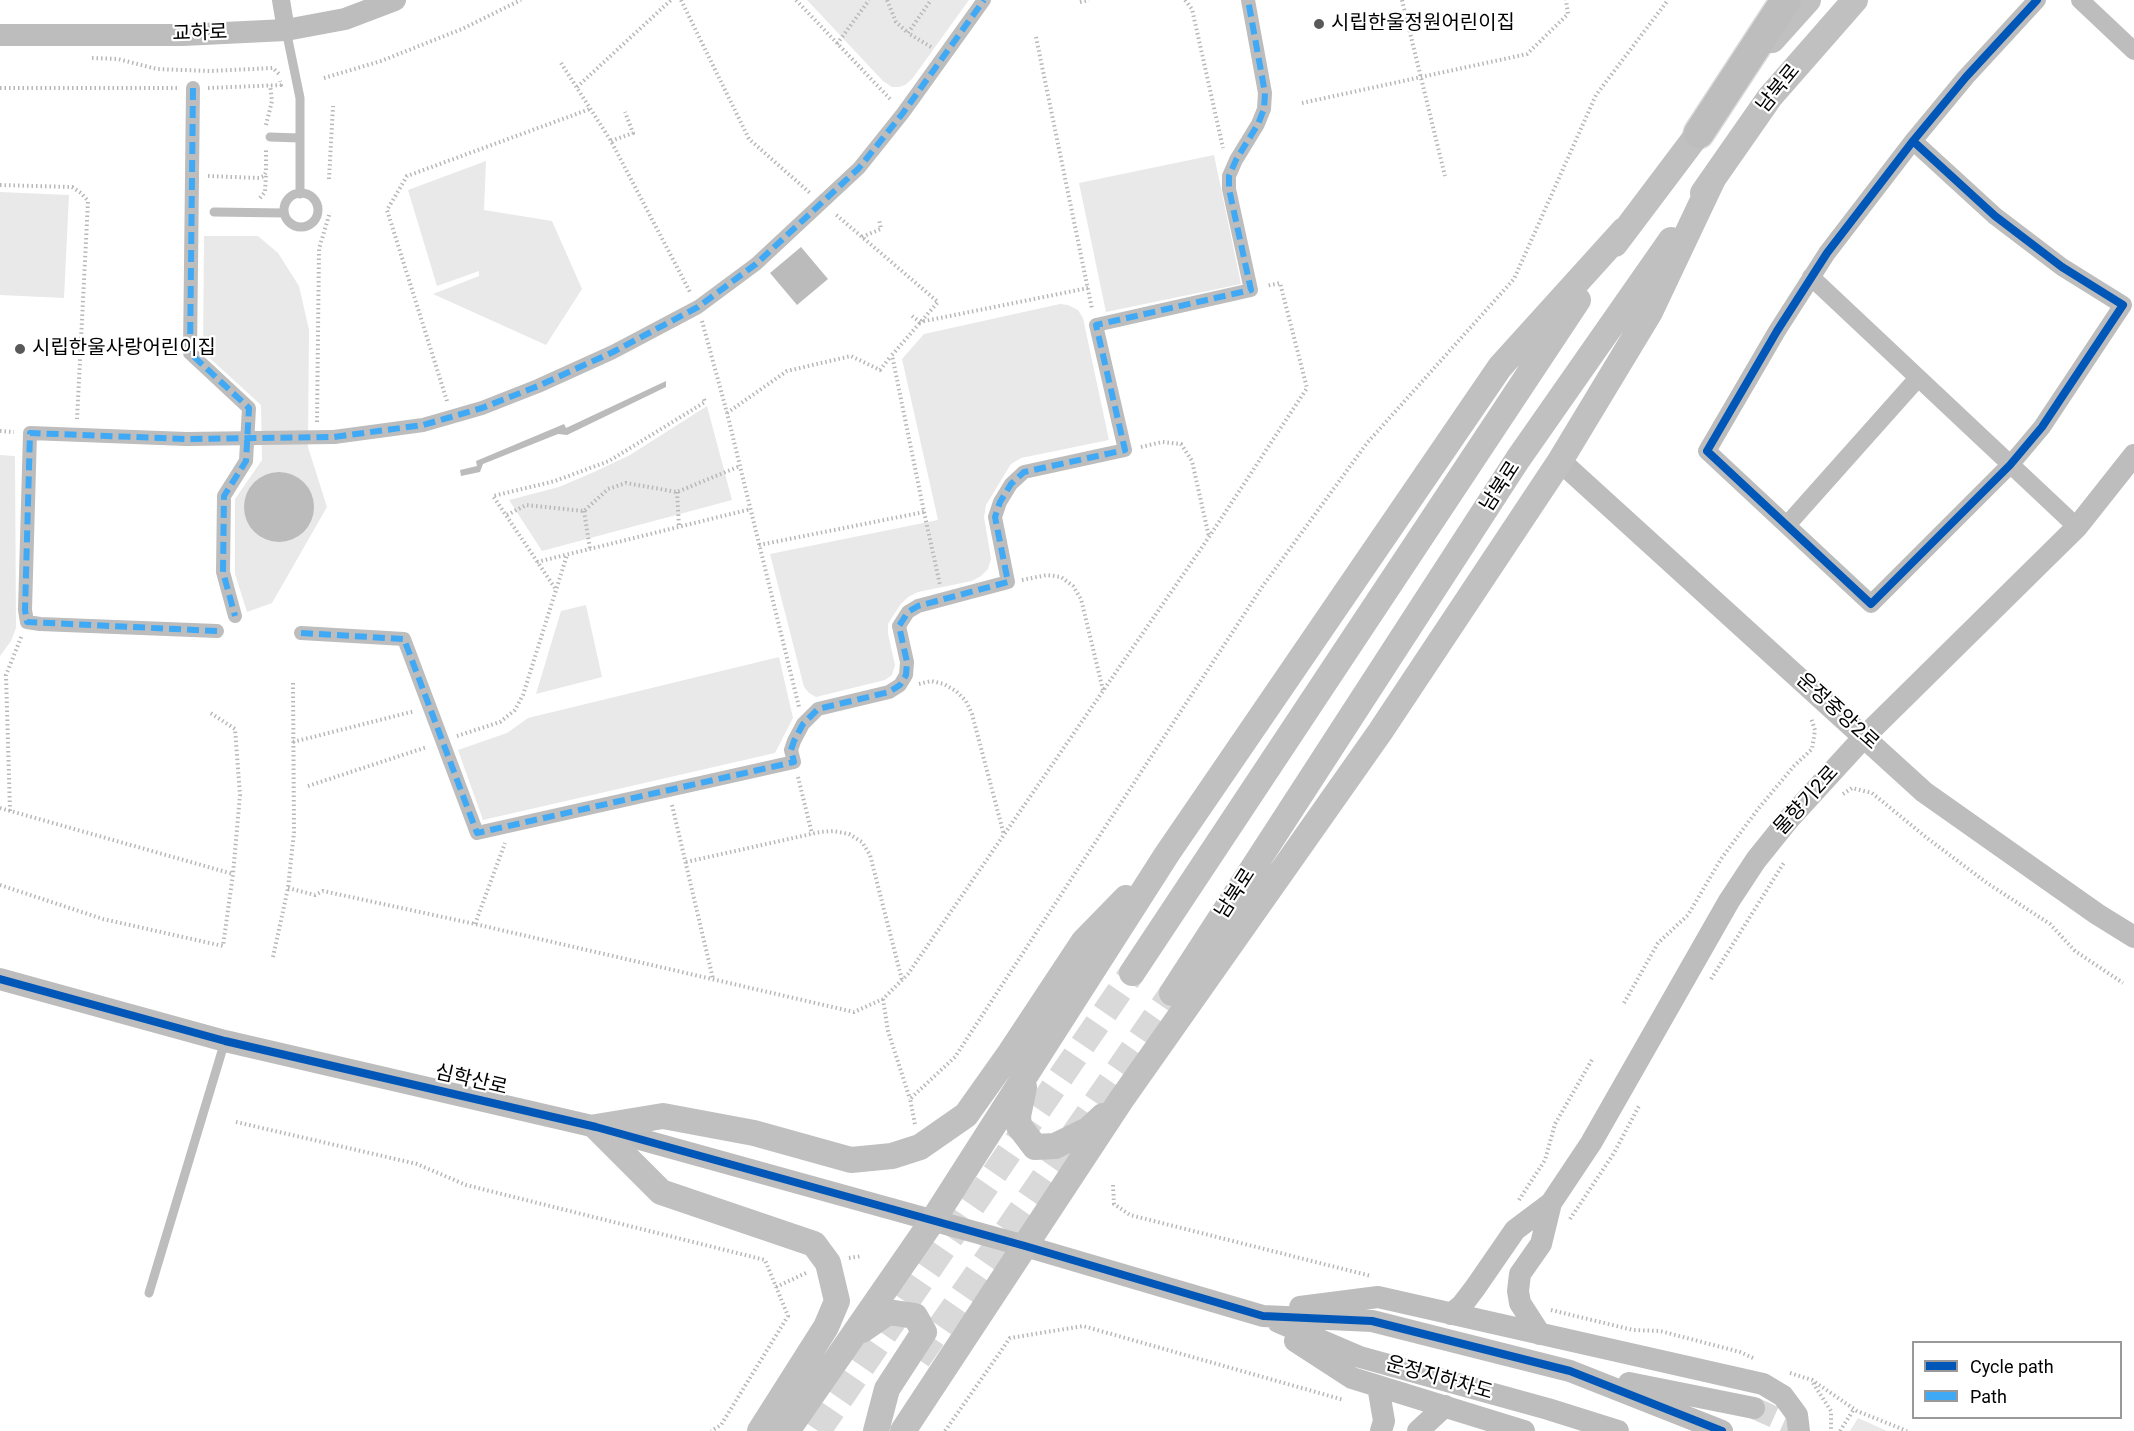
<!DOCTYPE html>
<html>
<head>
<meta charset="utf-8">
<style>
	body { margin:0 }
	#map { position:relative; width:2134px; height:1431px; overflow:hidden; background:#fff; font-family:Roboto,sans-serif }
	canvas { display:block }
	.legend { position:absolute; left:1912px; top:1341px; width:210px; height:78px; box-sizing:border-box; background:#fff; border:2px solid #999; margin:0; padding:8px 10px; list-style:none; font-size:18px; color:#000 }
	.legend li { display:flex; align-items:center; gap:12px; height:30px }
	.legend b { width:30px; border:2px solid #999 }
</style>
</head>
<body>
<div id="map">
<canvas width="2134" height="1431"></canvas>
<ul class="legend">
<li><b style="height:8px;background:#0057b8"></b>Cycle path</li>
<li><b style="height:8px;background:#3fa9f5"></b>Path</li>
</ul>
</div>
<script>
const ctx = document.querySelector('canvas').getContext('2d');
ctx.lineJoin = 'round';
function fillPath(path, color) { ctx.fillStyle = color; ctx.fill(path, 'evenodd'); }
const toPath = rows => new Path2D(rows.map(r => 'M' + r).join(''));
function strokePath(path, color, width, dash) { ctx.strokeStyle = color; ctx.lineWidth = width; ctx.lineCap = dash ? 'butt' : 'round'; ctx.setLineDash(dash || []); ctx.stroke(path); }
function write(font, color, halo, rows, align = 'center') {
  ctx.font = font + ' Roboto,"Noto Sans KR",sans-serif'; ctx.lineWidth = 4.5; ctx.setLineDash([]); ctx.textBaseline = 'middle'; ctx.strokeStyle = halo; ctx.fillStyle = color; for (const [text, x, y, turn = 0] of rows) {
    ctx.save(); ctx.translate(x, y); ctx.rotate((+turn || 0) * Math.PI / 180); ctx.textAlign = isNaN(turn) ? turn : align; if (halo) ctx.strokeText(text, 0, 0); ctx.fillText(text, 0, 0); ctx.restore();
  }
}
fillPath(toPath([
	[807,0,969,0,912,79,905,85,899,87,892,87,883,81],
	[1214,155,1241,284,1106,312,1079,183],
	[486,161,484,210,552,221,582,289,546,345,433,294,479,276,479,271,437,286,408,190],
	[0,192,69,195,64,298,0,295],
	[204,236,258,236,278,253,299,286,309,330,308,447,327,507,272,603,247,612,235,574,235,499,262,460,261,405,203,352],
	[1060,304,1068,305,1078,310,1083,318,1109,440,1021,458,1011,464,986,505,984,517,991,559,988,569,981,576,972,581,918,592,908,597,900,605,888,624,888,634,895,665,892,675,885,680,816,697,809,693,804,687,770,554,938,520,902,359,924,334],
	[707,406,732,500,542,551,509,500,559,487,594,472,630,455],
	[0,455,15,456,16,628,11,641,0,656],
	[586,605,602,677,536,694,561,611],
	[779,657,793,718,775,753,483,820,458,750,507,733,528,718],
	[1858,1418,1887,1431,1850,1431]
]), '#e9e9e9');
fillPath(toPath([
	[801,247,828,279,797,305,770,273],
	[666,381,666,387,567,435,558,434,483,464,480,472,461,476,460,470,477,466,476,461,564,424,566,428],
	'244 507a35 35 0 1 1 70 0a35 35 0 1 1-70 0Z'
]), '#bbb');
strokePath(toPath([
	[1754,1408,1805,1431]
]), '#d9d9d9', 22, [22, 11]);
strokePath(toPath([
	[918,1359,1172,993],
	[818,1431,1132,973]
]), '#d9d9d9', 26, [26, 13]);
const trunk = toPath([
	[1699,133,1786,0]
]);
strokePath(trunk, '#dbdbdb', 33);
strokePath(toPath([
	[681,0,749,139,810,193],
	[796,0,892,101],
	[887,0,896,22,908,33],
	[1185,0,1192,9,1223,148],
	[1402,0,1445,176],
	[1080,2,1089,0],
	[1036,37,1092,309],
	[837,44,869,0],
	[931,47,908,33,931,0],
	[92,58,118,59,157,69,210,71,273,68,279,74],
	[561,63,611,141,690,292],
	[324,78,381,61,462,29,521,0],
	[577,87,671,0],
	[0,88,179,88],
	[208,88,281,85,280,81],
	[1302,103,1527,54,1568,14,1566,0],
	[266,125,272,101,270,85],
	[611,141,633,133,625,112],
	[208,176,259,178,264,176,266,172,266,148],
	[329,179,333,106],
	[0,185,72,187,81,193,88,201,77,419],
	[260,198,265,192,266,174],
	[862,237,881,229,879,219],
	[912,316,920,322,1088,288],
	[702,321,727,413,799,707],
	[447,401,387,210,407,176,590,109],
	[727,413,787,371,851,356,880,370,891,356],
	[317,422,319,249,330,212],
	[0,431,14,432],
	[1141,447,1162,442,1181,444,1192,461,1209,537],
	[677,492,679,527],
	[584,511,590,549],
	[924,512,940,585],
	[507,515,526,505,584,511,608,489,626,483,677,492,740,466],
	[759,545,924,512,892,355,938,302,834,213],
	[537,562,751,509],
	[1022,580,1047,575,1061,577,1073,586,1081,599,1103,690],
	[555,588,493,496,555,481,609,461,705,402,704,399],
	[919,684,931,681,944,684,956,691,966,701,972,714,1004,835],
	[457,736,500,722,515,710,523,695,567,555],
	[293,742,415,711],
	[798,777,812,834],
	[308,786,427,747],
	[1843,794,1852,788,1872,793,1927,838,1987,883,2050,924,2075,951,2123,983],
	[672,805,713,979],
	[0,808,233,874],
	[10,811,6,675,22,635],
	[686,862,820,832,833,831,849,834,862,842,870,855,902,980],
	[0,885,103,919,223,946,233,874,240,795,235,729,209,712],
	[288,888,315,895,323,891,475,924,854,1012,883,999,908,974,1209,537,1307,388,1280,283,1266,286],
	[475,924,505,843],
	[273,957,288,888,294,832,293,683],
	[1711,979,1785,861],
	[883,999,888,1031,910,1099],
	[1624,1003,1658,943,1688,915,1721,859,1758,809,1794,766,1812,749,1815,730,1811,718],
	[236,1122,417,1164,466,1185,765,1260,788,1316,721,1425,711,1431],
	[915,1124,910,1099,955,1057,1262,587,1367,443,1514,279,1596,95,1668,0],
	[1113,1185,1114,1204,1130,1215,1371,1276],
	[1519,1200,1545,1160,1555,1124,1593,1058],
	[1570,1219,1614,1153,1639,1106],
	[849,1258,862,1256],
	[776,1287,808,1272],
	[1551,1310,1633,1330,1660,1331,1740,1352,1753,1358],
	[1790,1373,1812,1380,1857,1411,1907,1431],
	[1813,1383,1831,1411,1831,1431],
	[945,1431,1010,1338,1083,1326,1344,1400],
	[1840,1431,1854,1409]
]), '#b8b8b8', 4, [1.5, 3]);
strokePath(toPath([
	[286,30,300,98,300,194],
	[270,137,299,138],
	'284 210a17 17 0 1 1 34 0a17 17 0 1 1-34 0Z',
	[214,212,284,213],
	[149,1293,225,1041]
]), '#bdbdbd', 9);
strokePath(toPath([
	[193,88,190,353,249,408,246,461,224,496,223,572,235,616],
	[334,437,423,425,482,408,538,386,613,352,698,307,756,264,859,168,903,113,984,0],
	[186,439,30,433,25,610,27,622,40,624,217,631],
	[301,633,404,639,477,833,794,762,791,750,794,741,803,724,818,709,889,692,900,685,906,675,907,662,899,626,908,612,918,606,1008,582,995,517,1000,502,1011,484,1024,472,1125,450,1096,325,1251,290,1229,189,1229,176,1236,160,1258,124,1264,109,1265,93,1248,0]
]), '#bdbdbd', 14);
strokePath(toPath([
	[281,0,286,30],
	[2080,0,2134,51],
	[1913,141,1995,216,2062,267,2123,305,2042,427,2010,465,1871,604,1707,451,1777,331,1827,253,1913,141,1966,77,2037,0],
	[1811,277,2077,527],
	[1787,525,1918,378]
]), '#bdbdbd', 18);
strokePath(toPath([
	[0,35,183,35,286,30,345,19,395,0],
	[1560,461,1924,792,2097,914,2134,937],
	[0,979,225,1041,596,1127,1025,1246,1263,1316,1372,1321,1570,1371,1722,1431],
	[1551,1203,1591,1143,1729,901,1756,860,1789,819,1864,737,2077,527,2134,455],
	[1300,1307,1378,1297,1763,1384,1783,1396,1797,1415,1799,1431],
	[1451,1314,1462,1305,1475,1288,1515,1230,1551,1203,1541,1244,1520,1274,1518,1291,1520,1303,1540,1334],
	[1278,1322,1360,1357,1548,1409,1618,1431],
	[1295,1341,1352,1378,1524,1431],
	[1629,1383,1754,1408],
	[1378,1386,1384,1421,1381,1431],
	[1418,1431,1445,1406]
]), '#bdbdbd', 22);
strokePath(toPath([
	[1772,40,1808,0],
	[1703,193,1770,97,1855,0],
	[1615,244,1710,118],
	[1132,973,1578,300],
	[1172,993,1518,459,1671,240],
	[1024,1087,1018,1116,1019,1126,1035,1147,1055,1146,1088,1130,1103,1116],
	[596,1127,663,1116,754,1133,851,1160,892,1156,920,1147,966,1115,1010,1053,1084,941,1126,898],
	[596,1127,661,1192,814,1244,828,1263,837,1301,826,1327,760,1431],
	[862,1330,888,1312,915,1316,924,1332,887,1389,876,1431],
	[787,1431,933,1220,1167,854,1500,367,1624,230],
	[903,1431,1121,1100,1380,732,1560,461,1650,312,1713,179]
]), '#c0c0c0', 26);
strokePath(trunk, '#bdbdbd', 30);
strokePath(toPath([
	[186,439,334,437]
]), '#bdbdbd', 14);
strokePath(toPath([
	[193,88,190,353,249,408,246,461,224,496,223,572,235,616],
	[217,631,27,622,25,610,30,433,186,439,334,437,423,425,482,408,538,386,613,352,698,307,756,264,859,168,903,113,984,0],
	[301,633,404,639,477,833,794,762,791,750,794,741,803,724,818,709,889,692,900,685,906,675,907,662,899,626,908,612,918,606,1008,582,995,517,1000,502,1011,484,1024,472,1125,450,1096,325,1251,290,1229,189,1229,176,1236,160,1258,124,1264,109,1265,93,1248,0]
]), '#3fa9f5', 6, [12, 6]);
strokePath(toPath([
	[1913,141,1995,216,2062,267,2123,305,2042,427,2010,465,1871,604,1707,451,1777,331,1827,253,1913,141,1966,77,2037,0],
	[0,979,225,1041,596,1127,1025,1246,1263,1316,1372,1321,1570,1371,1722,1431]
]), '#0057b8', 8);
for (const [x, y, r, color] of [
	[1319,24,6,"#595959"],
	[20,349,6,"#595959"]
]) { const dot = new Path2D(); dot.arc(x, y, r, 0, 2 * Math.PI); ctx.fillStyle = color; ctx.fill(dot); strokePath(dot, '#fff', 2); }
write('20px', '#000', '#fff', [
	["시립한울정원어린이집",1331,24],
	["시립한울사랑어린이집",32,349]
], 'left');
write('20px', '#000', '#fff', [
	["교하로",200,34,-2],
	["남북로",1779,89,-51],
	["남북로",1501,487,-57],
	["운정중앙2로",1837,712,42],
	["물향기2로",1807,801,-48],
	["남북로",1236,894,-57],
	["심학산로",471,1081,13],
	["운정지하차도",1439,1379,16]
]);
</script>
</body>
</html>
